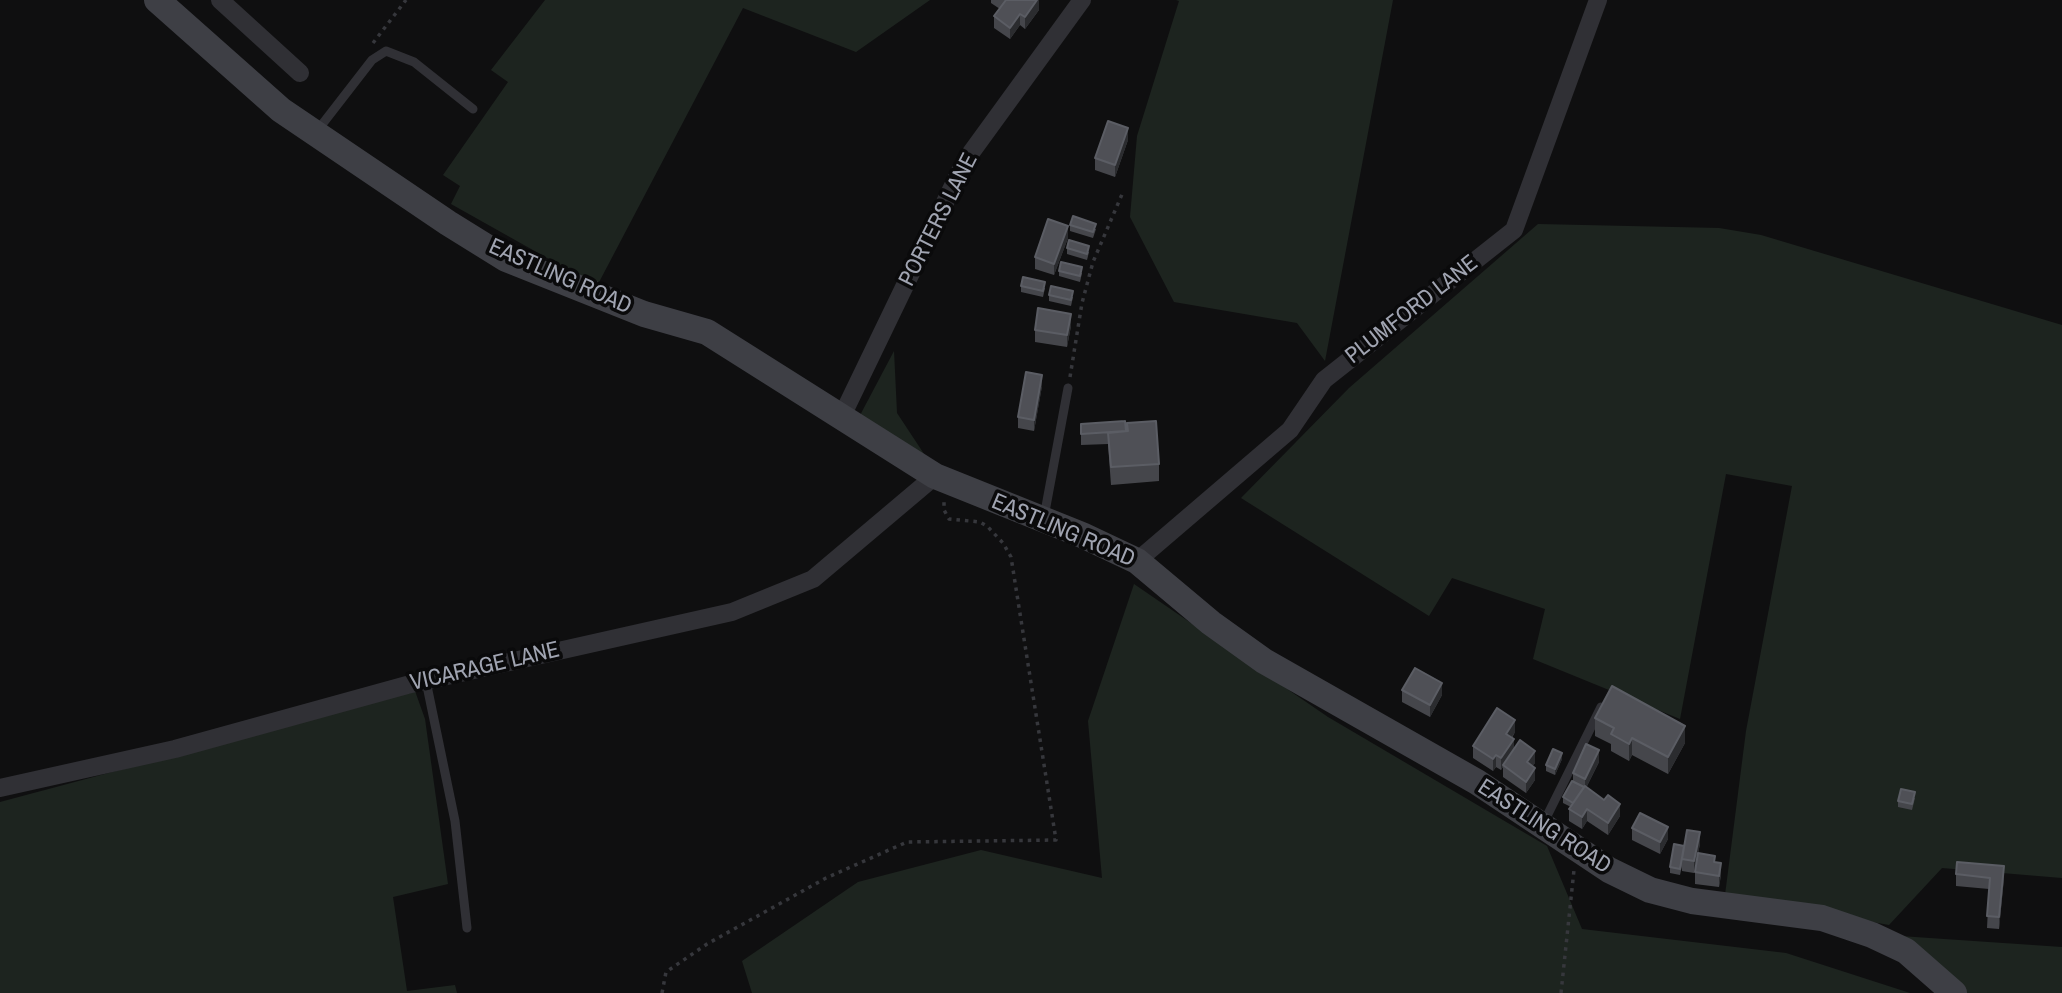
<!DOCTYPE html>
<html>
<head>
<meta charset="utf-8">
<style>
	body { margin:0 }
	canvas { display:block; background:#0f0f10 }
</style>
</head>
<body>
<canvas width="2062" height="993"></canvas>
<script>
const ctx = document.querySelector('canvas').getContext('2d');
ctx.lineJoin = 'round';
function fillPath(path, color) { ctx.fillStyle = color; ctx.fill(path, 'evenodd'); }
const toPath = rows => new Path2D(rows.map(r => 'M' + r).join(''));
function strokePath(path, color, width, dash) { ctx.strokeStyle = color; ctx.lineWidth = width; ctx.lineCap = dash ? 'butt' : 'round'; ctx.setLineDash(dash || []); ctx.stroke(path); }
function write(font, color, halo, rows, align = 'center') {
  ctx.font = font + ' "Archivo Narrow",sans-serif'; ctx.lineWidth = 7; ctx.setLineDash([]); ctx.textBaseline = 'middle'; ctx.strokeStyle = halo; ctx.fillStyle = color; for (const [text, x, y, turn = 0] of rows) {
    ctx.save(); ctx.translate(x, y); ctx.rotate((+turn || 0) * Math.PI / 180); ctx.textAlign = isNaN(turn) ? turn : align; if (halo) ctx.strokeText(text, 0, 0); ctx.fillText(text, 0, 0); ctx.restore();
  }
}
fillPath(toPath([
	[545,0,930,0,856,52,743,8,597,286,451,204,460,186,443,175,508,82,491,70],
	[1176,0,1393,0,1325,361,1297,323,1174,302,1130,217,1137,136,1179,1],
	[1538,224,1719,228,1761,235,2062,325,2062,878,1942,868,1889,925,1725,895,1746,731,1792,486,1726,474,1680,719,1533,659,1545,609,1452,578,1429,616,1241,498,1349,388],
	[894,351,897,413,930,463,857,421],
	[1134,584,1328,717,1547,846,1582,929,1786,953,1910,993,752,993,742,961,858,882,981,850,1102,878,1088,721],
	[415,691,425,719,448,884,393,897,407,991,455,985,457,993,0,993,0,802],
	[1900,936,2062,947,2062,993,1965,993]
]), '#1d241f');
strokePath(toPath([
	[373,43,406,0],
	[1070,377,1082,303,1093,262,1123,192],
	[662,993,666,972,707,944,826,878,907,842,1056,840,1011,557,1003,543,987,526,980,522,949,519,944,510,944,502],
	[1561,993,1574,870]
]), '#36373c', 3.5, [3.5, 5]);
strokePath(toPath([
	[317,131,372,60,386,51,414,62,473,109],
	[1044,517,1068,388],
	[426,681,455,821,467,928],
	[1544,822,1601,707]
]), '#303035', 9);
strokePath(toPath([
	[220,0,300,73],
	[841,418,965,161,1082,0],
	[1137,561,1290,430,1324,380,1514,230,1598,0],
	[0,788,175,749,407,685,732,612,813,579,935,476]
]), '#303035', 18);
strokePath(toPath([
	[157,0,281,110,448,223,506,259,644,314,707,332,935,476,1082,535,1137,561,1211,623,1264,661,1477,782,1609,870,1650,890,1692,901,1822,918,1872,935,1906,951,1954,993]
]), '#3e3f45', 26);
fillPath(toPath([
	[991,0,1039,0,1039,10,1025,29,1020,25,1010,39,994,28,994,16,1000,9,991,3],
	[1128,140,1115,177,1095,170,1095,158],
	[1070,225,1096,229,1093,238,1070,231],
	[1068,238,1054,275,1035,269,1035,257],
	[1067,248,1089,252,1087,260,1067,254],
	[1059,271,1082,273,1080,282,1059,276],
	[1021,286,1045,288,1043,297,1021,292],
	[1049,295,1073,297,1071,306,1049,301],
	[1071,326,1067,347,1035,342,1035,330],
	[1042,386,1034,431,1018,428,1018,417],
	[1127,423,1159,464,1159,481,1111,485,1108,444,1081,445,1081,424,1126,431,1127,431],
	[1402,690,1442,695,1430,717,1402,702],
	[1595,718,1685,743,1668,774,1632,755,1629,761,1611,751,1611,744,1595,736],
	[1515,732,1512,738,1514,750,1535,763,1532,766,1535,780,1526,793,1503,777,1503,767,1501,770,1496,767,1493,771,1473,758,1473,746],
	[1562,759,1555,775,1546,771,1546,765],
	[1599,762,1586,788,1620,816,1608,835,1587,821,1582,829,1569,821,1569,809,1571,807,1563,803,1563,797,1573,781,1573,773],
	[1915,798,1912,810,1898,807,1898,801],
	[1632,828,1668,839,1660,854,1632,840],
	[1700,844,1698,853,1715,862,1721,875,1719,887,1695,884,1695,872,1697,855,1694,873,1682,871,1682,866,1680,875,1670,873,1670,867,1684,846],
	[1956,874,2004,878,1999,929,1987,928,1989,889,1956,886]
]), '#45464b');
fillPath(toPath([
	[1037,0,1039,0,1039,10,1025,29,1025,17],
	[1020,14,1020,25,1010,39,1010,28],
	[1128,128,1128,140,1115,177,1115,165],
	[1068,226,1068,238,1054,275,1054,264],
	[1071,314,1071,326,1067,347,1067,335],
	[1042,375,1042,386,1034,431,1034,420],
	[1442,683,1442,695,1430,717,1430,705],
	[1515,720,1515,732,1506,746,1506,734],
	[1685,726,1685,743,1668,774,1668,757],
	[1632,738,1632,755,1629,761,1629,744],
	[1514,739,1514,751,1503,765,1501,770,1501,758],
	[1599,750,1599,762,1585,790,1585,779],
	[1535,751,1535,763,1527,774,1527,762],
	[1562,753,1562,759,1555,775,1555,769],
	[1496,755,1496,767,1493,771,1493,759],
	[1535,768,1535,780,1526,793,1526,782],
	[1620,804,1620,816,1608,835,1608,823],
	[1587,809,1587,821,1582,829,1582,817],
	[1668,827,1668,839,1660,854,1660,842],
	[1700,832,1700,844,1694,873,1694,861],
	[1721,863,1721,875,1719,887,1719,876],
	[2004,866,2004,878,1999,929,1999,917]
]), '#2b2c2f');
const building = toPath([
	[1006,0,1037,0,1025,17,1020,14,1010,28,994,16,1006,0],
	[1108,121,1128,128,1115,165,1095,158,1108,121],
	[1073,216,1096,224,1093,232,1070,225,1073,216],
	[1048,219,1068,226,1054,264,1035,257,1048,219],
	[1069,240,1089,246,1087,254,1067,248,1069,240],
	[1061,262,1082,267,1080,276,1059,271,1061,262],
	[1023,277,1045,282,1043,291,1021,286,1023,277],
	[1051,286,1073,291,1071,300,1049,295,1051,286],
	[1038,308,1071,314,1067,335,1035,330,1038,308],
	[1026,372,1042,375,1034,420,1018,417,1026,372],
	[1125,421,1126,431,1081,434,1081,424,1125,421],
	[1156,421,1159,464,1111,467,1108,433,1128,431,1127,423,1156,421],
	[1415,668,1442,683,1430,705,1402,690,1415,668],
	[1612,686,1685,726,1668,757,1632,738,1629,744,1611,734,1614,728,1595,718,1612,686],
	[1497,708,1515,720,1506,734,1514,739,1501,758,1496,755,1493,759,1473,746,1497,708],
	[1520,740,1535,751,1527,762,1535,768,1526,782,1503,765,1520,740],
	[1586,744,1599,750,1585,779,1573,773,1586,744],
	[1553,749,1562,753,1555,769,1546,765,1553,749],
	[1572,781,1584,787,1573,803,1563,797,1572,781],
	[1585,786,1604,800,1608,795,1620,804,1608,823,1587,809,1582,817,1569,809,1585,786],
	[1901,789,1915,792,1912,804,1898,801,1901,789],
	[1640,813,1668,827,1660,842,1632,828,1640,813],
	[1687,830,1700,832,1694,861,1682,859,1687,830],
	[1674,844,1684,846,1680,869,1670,867,1674,844],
	[1698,853,1715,856,1714,862,1721,863,1719,876,1695,872,1698,853],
	[1957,862,2004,866,1999,917,1987,916,1990,878,1956,874,1957,862]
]);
fillPath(building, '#4f5056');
strokePath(building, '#5b5d64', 2);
write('23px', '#a0a4b1', '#0a0a0b', [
	["PORTERS LANE",939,220,-63],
	["EASTLING ROAD",560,277,24],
	["PLUMFORD LANE",1412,310,-38],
	["EASTLING ROAD",1063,531,23],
	["VICARAGE LANE",485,667,-13],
	["EASTLING ROAD",1544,827,33]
]);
</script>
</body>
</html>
